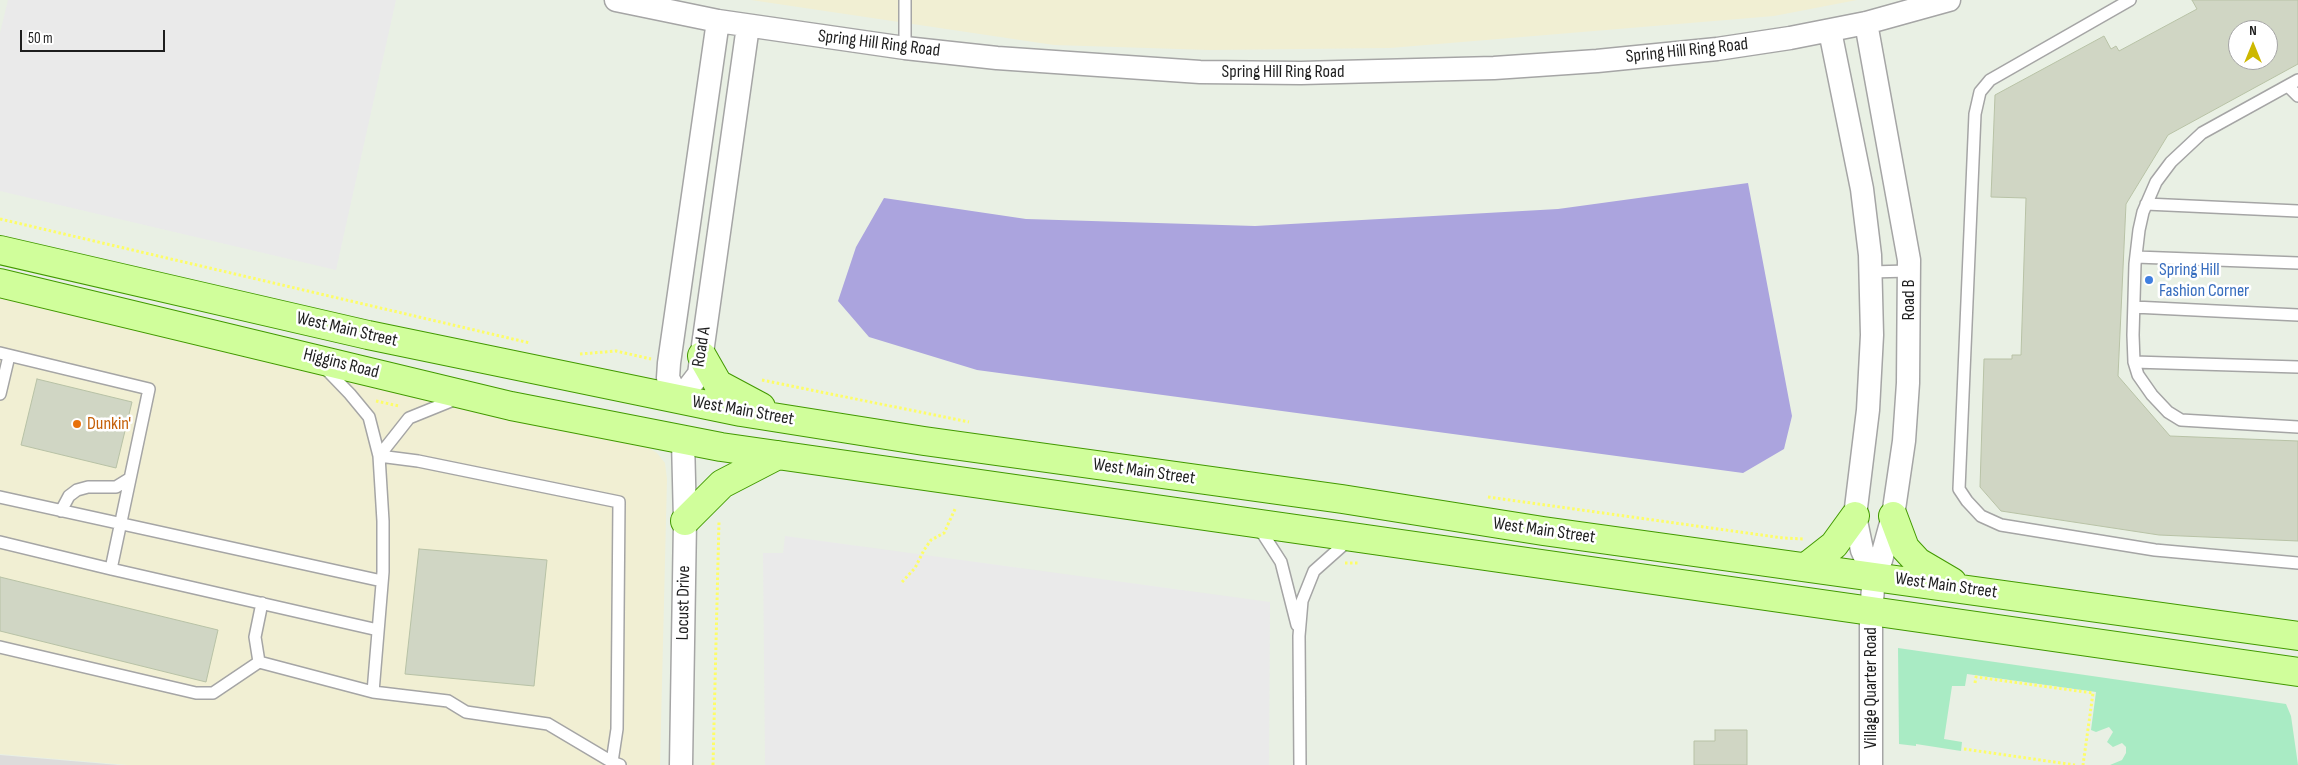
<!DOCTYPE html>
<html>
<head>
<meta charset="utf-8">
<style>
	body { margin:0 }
	#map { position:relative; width:2298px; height:765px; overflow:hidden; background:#e9f0e4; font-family:"Sofia Sans Condensed",sans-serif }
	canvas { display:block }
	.north { position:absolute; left:2228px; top:20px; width:50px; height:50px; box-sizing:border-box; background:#fff; border:1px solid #a5a5a5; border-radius:50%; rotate:0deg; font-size:14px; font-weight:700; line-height:20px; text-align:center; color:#1e1e1e }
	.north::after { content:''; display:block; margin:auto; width:18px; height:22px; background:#cdb800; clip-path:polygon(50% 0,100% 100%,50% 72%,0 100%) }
	.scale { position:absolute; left:20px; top:30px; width:145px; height:22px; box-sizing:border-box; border:2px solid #1e1e1e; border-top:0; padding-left:6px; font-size:15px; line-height:18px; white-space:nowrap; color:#1e1e1e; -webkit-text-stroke:4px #fff; paint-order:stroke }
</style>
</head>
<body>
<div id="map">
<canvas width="2298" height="765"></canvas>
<div class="north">N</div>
<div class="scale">50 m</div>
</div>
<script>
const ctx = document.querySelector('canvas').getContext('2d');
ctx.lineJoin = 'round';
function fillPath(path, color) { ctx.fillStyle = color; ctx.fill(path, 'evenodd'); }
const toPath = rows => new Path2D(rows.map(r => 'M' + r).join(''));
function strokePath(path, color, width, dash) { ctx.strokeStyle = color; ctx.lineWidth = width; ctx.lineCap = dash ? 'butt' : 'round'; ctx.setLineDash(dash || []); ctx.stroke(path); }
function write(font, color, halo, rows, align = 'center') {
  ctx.font = font + ' "Sofia Sans Condensed",sans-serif'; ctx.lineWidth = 5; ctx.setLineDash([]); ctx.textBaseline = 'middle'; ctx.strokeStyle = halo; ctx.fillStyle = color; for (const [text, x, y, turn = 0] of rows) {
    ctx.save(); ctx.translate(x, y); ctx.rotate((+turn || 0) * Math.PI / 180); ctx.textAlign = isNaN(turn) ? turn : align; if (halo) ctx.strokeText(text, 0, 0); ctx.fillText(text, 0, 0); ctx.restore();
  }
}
fillPath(toPath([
	[0,755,119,765,0,765]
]), '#dddcdb');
fillPath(toPath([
	[751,0,1857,0,1774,16,1390,48,1210,50,1054,45],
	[0,298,647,447,657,453,665,463,667,479,660,765,128,765,0,754]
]), '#f1efd3');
fillPath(toPath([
	[1898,648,2286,704,2291,716,2298,765,2110,765,2122,760,2126,753,2126,747,2122,743,2113,747,2107,742,2113,732,2109,727,2096,732,2091,730,2096,692,1967,674,1965,686,1952,686,1944,739,1962,742,1961,751,1916,744,1916,746,1899,744]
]), '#a9ebc4');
fillPath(toPath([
	[8,0,396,0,336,270,0,191,0,33],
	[785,536,1270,602,1269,765,765,765,763,553,783,553]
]), '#eaeaea');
fillPath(toPath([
	[1748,183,1792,416,1784,449,1743,473,977,370,869,337,838,301,856,247,884,198,1026,219,1255,226,1558,209]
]), '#aba4de');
const building = toPath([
	[2192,0,2298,0,2298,64,2168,135,2126,204,2118,376,2170,436,2298,441,2298,541,2159,535,2001,511,1980,487,1984,359,2012,359,2012,355,2021,355,2026,198,1991,197,1995,95,2104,36,2111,49,2116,46,2119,51,2197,9,2192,0],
	[2238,30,2268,30,2268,60,2238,60,2238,30],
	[37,379,132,402,116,468,21,445,37,379],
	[419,549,547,560,534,686,405,674,419,549],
	[0,577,218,630,206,682,0,631,0,577],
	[1715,730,1747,730,1747,765,1694,765,1694,741,1715,741,1715,730]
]);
fillPath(building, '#d0d6c4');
strokePath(building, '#b8c2a6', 1);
const lane = toPath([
	[905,0,905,48],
	[2130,0,1990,80,1980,92,1975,114,1959,489,1967,501,1981,516,2001,525,2155,550,2298,563],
	[2298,80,2202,133,2171,162,2156,182,2143,212,2139,230,2135,264,2133,335,2134,362,2138,375,2152,395,2168,412,2181,420,2298,427],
	[2288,86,2298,96],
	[2146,204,2298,211],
	[2136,257,2298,263],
	[1870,272,1909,271],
	[2134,307,2298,315],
	[0,353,149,389,111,569,378,630],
	[2134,362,2298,367],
	[324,367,350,394,369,417,379,456,409,418,456,399],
	[0,394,9,356],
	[0,497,382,581],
	[61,511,69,496,77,490,88,487,116,487,129,479],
	[1256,529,1263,534,1281,562,1297,625],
	[0,542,111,569],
	[0,647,196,693,213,693,259,662,373,692],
	[259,662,255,637,262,603],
	[612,762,617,729,619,502,418,461,379,456,383,521,383,572,373,692,448,701,466,712,548,724,612,762,620,765],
	[1300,765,1299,636,1302,601,1314,571,1350,539]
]);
const street = toPath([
	[616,0,718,21,905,48,997,58,1200,72,1301,73,1494,68,1597,61,1717,49,1790,38,1866,23,1949,0],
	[718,21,669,363,668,378,679,400,699,374,748,26],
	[1866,23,1909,260,1908,383,1904,441,1893,516,1881,560,1874,577,1871,612,1871,765],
	[1830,31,1862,189,1870,255,1872,335,1868,410,1855,516,1862,550,1874,577],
	[681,765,685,521,683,440]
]);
const primary = toPath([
	[0,250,368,335,741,412,924,441,1342,499,1543,531,2298,636],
	[0,283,511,406,721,447,2298,672],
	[702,356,718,384,761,407],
	[1893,516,1905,548,1918,562,1952,582],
	[685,521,722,484,778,455],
	[1806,567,1834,545,1855,516]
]);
strokePath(lane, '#a5a5a5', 14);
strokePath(street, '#a5a5a5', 25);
strokePath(primary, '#429900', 30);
strokePath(toPath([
	[0,219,530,343],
	[580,354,616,351,651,359],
	[762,380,969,422],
	[376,401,399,406],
	[1488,497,1783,538,1803,539],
	[1345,563,1359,563],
	[902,582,915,568,924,550,931,540,944,533,956,507],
	[1975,683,1976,677,2093,693,2083,765],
	[1964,749,2075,765],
	[713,765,719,521]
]), '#fdfd68', 3, [2.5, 2.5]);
strokePath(lane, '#fff', 11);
strokePath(street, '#fff', 22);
strokePath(primary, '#d0fe9b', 28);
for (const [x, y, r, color] of [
	[2149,280,5,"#3f7fe0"],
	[77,424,5,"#e8710a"]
]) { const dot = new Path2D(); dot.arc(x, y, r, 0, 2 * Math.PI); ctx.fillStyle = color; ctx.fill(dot); strokePath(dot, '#fff', 2); }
write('18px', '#1e1e1e', '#fff', [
	["Spring Hill Ring Road",879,44,7],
	["Spring Hill Ring Road",1687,51,-6],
	["Spring Hill Ring Road",1283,72],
	["Road B",1909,300,-90],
	["West Main Street",347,330,13],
	["Road A",702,347,-81],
	["Higgins Road",341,364,14],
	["West Main Street",743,411,10],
	["West Main Street",1144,472,8],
	["West Main Street",1544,531,8],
	["West Main Street",1946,586,8],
	["Locust Drive",684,603,-89],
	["Village Quarter Road",1871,688,-90]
]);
write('18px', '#366cbe', '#fff', [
	["Spring Hill",2159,270],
	["Fashion Corner",2159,291]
], 'left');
write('18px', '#c56008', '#fff', [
	["Dunkin'",87,424]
], 'left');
</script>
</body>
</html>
